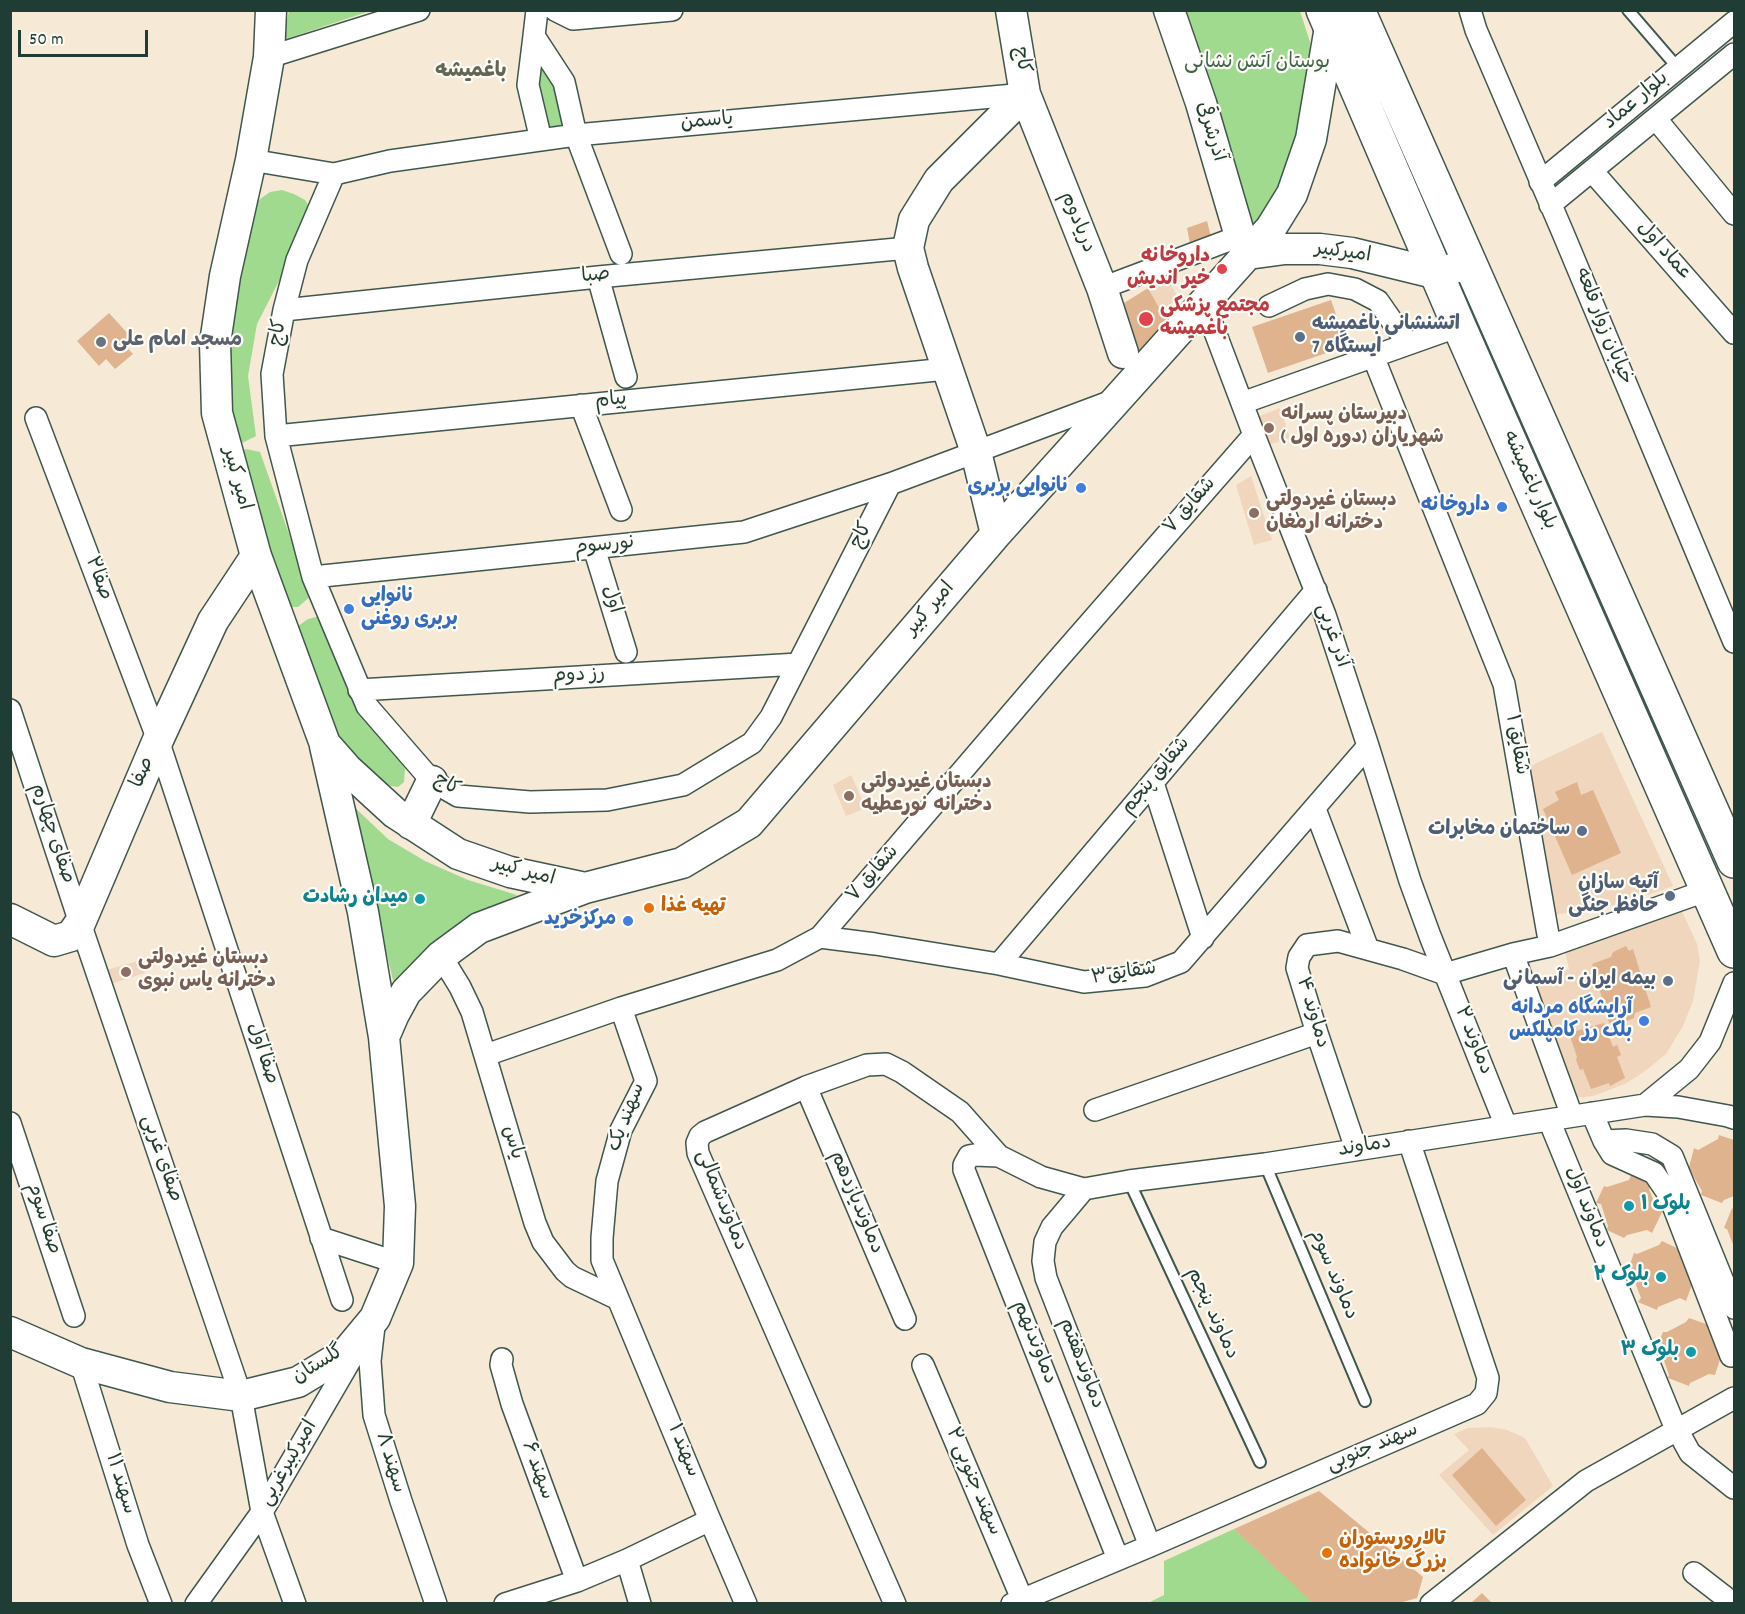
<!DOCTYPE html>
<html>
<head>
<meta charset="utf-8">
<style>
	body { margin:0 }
	#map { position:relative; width:1745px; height:1614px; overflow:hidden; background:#f6ead7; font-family:Dekko,sans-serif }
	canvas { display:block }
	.frame { position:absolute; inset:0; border:12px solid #1f3d34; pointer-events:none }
	.scale { position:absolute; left:18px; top:30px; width:130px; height:27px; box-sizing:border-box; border:3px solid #1f3d34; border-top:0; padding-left:8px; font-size:18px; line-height:21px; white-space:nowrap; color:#1f3d34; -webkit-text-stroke:4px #fdfcf7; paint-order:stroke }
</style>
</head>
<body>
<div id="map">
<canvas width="1745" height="1614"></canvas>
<div class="frame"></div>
<div class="scale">50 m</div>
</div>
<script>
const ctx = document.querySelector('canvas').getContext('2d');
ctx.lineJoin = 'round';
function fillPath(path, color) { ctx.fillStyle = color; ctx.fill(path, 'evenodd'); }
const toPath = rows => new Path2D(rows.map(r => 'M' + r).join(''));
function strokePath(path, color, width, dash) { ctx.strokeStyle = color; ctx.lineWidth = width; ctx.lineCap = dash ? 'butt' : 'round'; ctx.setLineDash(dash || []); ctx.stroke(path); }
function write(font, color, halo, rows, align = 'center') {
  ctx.font = font + ' Dekko,"Playpen Sans Arabic",sans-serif'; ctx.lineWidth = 4.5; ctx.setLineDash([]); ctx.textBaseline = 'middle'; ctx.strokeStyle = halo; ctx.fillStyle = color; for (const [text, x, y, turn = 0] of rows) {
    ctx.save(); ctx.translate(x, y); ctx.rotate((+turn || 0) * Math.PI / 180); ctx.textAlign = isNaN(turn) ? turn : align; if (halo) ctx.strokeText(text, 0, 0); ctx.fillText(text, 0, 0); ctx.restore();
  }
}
fillPath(toPath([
	[1168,280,1178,297,1162,312,1148,288],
	[1280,408,1290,438,1259,448,1255,418],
	[1251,476,1272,540,1254,545,1236,485],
	[1602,732,1673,886,1622,904,1553,915,1528,767],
	[851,775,866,808,846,816,833,785],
	[1680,907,1697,944,1700,961,1693,1001,1683,1026,1666,1054,1644,1072,1625,1084,1593,1096,1574,1098,1532,982,1569,969,1564,946],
	[141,960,145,973,111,984,107,970],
	[1491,1427,1507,1430,1525,1438,1553,1486,1493,1535,1439,1475,1469,1450,1454,1434,1468,1428]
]), '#efd6bc');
fillPath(toPath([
	[289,11,370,11,283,40],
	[1185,11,1300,11,1310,42,1309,112,1288,182,1248,234,1246,198],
	[539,50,559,84,570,131,545,135,533,89],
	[282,190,294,194,305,200,313,212,302,244,279,281,257,324,248,376,256,436,242,443,231,443,221,338,249,207,270,192],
	[246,449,260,452,311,596,298,607,285,607,237,454],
	[320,616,357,710,397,754,405,769,404,782,398,787,384,785,329,736,294,629,308,619],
	[350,803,388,839,425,861,468,880,517,895,434,941,394,984],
	[1234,1529,1314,1603,1146,1604,1164,1595,1164,1561]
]), '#9fda8e');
fillPath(toPath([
	[1207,221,1212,241,1191,249,1187,228],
	[1148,288,1170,327,1140,354,1121,305],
	[1331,300,1347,346,1268,373,1252,327],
	[109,313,130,336,123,343,133,354,115,369,106,359,99,366,77,341],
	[1577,782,1581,795,1593,790,1621,853,1572,875,1543,809,1559,800,1555,792],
	[1626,946,1629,951,1633,949,1651,1007,1635,1013,1634,1018,1627,1021,1625,1018,1609,1023,1598,984,1594,983,1592,976,1596,975,1592,964,1611,957,1613,952],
	[1604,1023,1613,1047,1617,1045,1621,1055,1617,1057,1625,1078,1610,1086,1609,1083,1591,1089,1583,1069,1580,1070,1576,1060,1577,1057,1569,1033],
	[1719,1135,1734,1140,1734,1196,1724,1200,1722,1203,1701,1195,1702,1191,1691,1172,1688,1171,1694,1148,1698,1150,1718,1139],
	[1631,1175,1651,1185,1649,1189,1657,1209,1663,1210,1652,1233,1647,1230,1627,1235,1624,1238,1607,1230,1608,1226,1601,1204,1596,1203,1604,1186,1607,1187,1629,1180],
	[1732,1208,1734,1210,1734,1247,1727,1229,1724,1228],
	[1662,1241,1683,1251,1682,1254,1690,1279,1694,1279,1686,1301,1680,1298,1658,1307,1657,1310,1638,1302,1641,1298,1632,1275,1627,1273,1634,1253,1637,1254,1659,1245],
	[1689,1318,1709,1325,1708,1329,1719,1352,1722,1353,1715,1375,1709,1374,1690,1383,1689,1386,1668,1378,1669,1375,1661,1352,1656,1350,1663,1332,1667,1332,1686,1322],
	[1482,1448,1526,1500,1496,1526,1452,1475],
	[1319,1491,1423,1577,1417,1598,1396,1604,1314,1604,1234,1529],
	[1482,1593,1493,1604,1470,1604]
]), '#deb38d');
const lane = toPath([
	[1628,10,1678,68],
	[1265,1164,1365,1401],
	[1129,1181,1260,1462]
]);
const street = toPath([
	[555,10,573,19,672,10],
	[1470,10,1476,30,1563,233,1734,642],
	[534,36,537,10],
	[269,57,419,10],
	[1656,119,1734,214],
	[541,140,528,85,534,36,564,82,576,135,621,254],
	[251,160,334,174,390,161,576,135,1025,94],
	[1592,171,1734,333],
	[334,174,297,260,284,310,272,374,276,436,313,577,367,706,432,781,458,796,530,802,607,800,683,785,752,743,771,717,890,484],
	[1540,182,1734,22],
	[1550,205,1734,54],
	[598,277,626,377],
	[1102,288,1240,236],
	[1204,303,1254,435,1325,615,1368,746,1410,881,1430,936,1506,1126],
	[1269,306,1305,289,1328,284,1355,289,1378,301,1408,344],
	[284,310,598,277,908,248],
	[1373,356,1504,684,1550,946,1513,954,1572,1116],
	[1242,403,1459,326],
	[581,405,621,510],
	[36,418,158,740,342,1300],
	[276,436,947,369],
	[594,548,626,652],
	[313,577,744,532,890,484,1112,401],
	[359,690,798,664],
	[10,710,80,923,241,1396,262,1512,295,1604],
	[1153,783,1203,938],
	[1315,809,1368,949],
	[820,937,875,944,999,964,1084,982,1145,976,1181,962,1368,746],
	[1550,946,1708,890],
	[441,956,460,987,472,1012,535,1223,543,1242,565,1271,572,1277,618,1299],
	[999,964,1316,590],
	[1445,974,1513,954],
	[621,1008,646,1081,621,1130,607,1181,602,1238,602,1260,710,1520,746,1604],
	[486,1055,621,1008,777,960,820,937,1053,665,1254,435],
	[806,1087,905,1319],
	[1645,1105,1689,1069,1710,1042,1734,983],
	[1095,1110,1317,1033],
	[1592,1113,1604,1141,1612,1154,1654,1173,1669,1195,1731,1356],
	[1549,1120,1673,1422,1690,1453,1734,1488],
	[10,1123,74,1316],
	[1604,1141,1626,1140,1652,1144,1672,1156,1734,1308],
	[1356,1149,1317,1033,1297,968,1299,957,1307,945,1338,941,1403,959,1445,974],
	[999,1156,974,1155,969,1156,964,1165,964,1170,1118,1559],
	[1084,1189,1052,1227,1045,1242,1043,1261,1046,1278,1150,1546],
	[321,1238,398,1263],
	[374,1326,370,1361,374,1415,401,1501,436,1604],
	[502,1359,501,1365,512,1404,577,1581],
	[81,1363,138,1545,161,1604],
	[923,1365,1022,1599],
	[627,1560,640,1604],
	[1694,1573,1734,1604],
	[196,1604,262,1512,358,1347],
	[505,1604,577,1581,627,1560,710,1520],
	[895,1604,698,1153,697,1143,700,1136,705,1132,806,1087,867,1065,886,1064,902,1072,960,1112,999,1156,1041,1177,1084,1189,1129,1181,1265,1164,1645,1105,1678,1107,1728,1116,1734,1118],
	[1012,1604,1150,1546,1477,1404,1486,1393,1488,1378,1409,1141],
	[1431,1604,1586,1481,1734,1398]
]);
const secondary = toPath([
	[271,10,269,57,251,160,225,276,215,343,217,413,256,556,325,744,347,769,395,813,458,854,510,872,585,888],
	[1011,10,1025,94,1102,288,1123,353],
	[1169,10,1201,103,1240,236,1248,254],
	[1248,254,1285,249,1320,249,1352,253,1438,274,1468,263],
	[996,534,976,452,913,268,908,248,914,220,939,180,1025,94],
	[411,824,432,781],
	[10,919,54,941,71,936,80,923,158,740,213,621,256,556],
	[384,1037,394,1014,406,992,441,956,479,928,585,888,682,863,749,823,996,534,1271,228,1292,194,1311,139,1330,27,1340,23],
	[10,1332,81,1363,170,1387,241,1396,298,1382,346,1353,375,1318,398,1263,400,1206,384,1037,363,912,325,746]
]);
const primary = toPath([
	[1323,10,1459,326,1734,951],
	[1358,10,1734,861]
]);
strokePath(lane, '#3f574c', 14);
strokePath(street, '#3f574c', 24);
strokePath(secondary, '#3f574c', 33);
strokePath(primary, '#3f574c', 36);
strokePath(lane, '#fff', 10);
strokePath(street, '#fff', 21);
strokePath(secondary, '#fff', 30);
strokePath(primary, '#fff', 33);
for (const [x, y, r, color] of [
	[1222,269,6,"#e0444e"],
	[1146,319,8,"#e0444e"],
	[1300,337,6,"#5c6f8a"],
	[101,342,6,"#6b7280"],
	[1269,428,6,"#8d6e63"],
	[1081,488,6,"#3f7fe0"],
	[1502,507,6,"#3f7fe0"],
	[1254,513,6,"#8d6e63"],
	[349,609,6,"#3f7fe0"],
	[849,796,6,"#8d6e63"],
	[1582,831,6,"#5c6f8a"],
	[1670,896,6,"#5c6f8a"],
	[420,899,6,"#0f9aa8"],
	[649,908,6,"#e8710a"],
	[628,921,6,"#3f7fe0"],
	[126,972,6,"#8d6e63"],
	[1668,981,6,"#5c6f8a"],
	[1644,1021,6,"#3f7fe0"],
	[1629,1206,6,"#0f9aa8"],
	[1661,1277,6,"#0f9aa8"],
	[1691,1352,6,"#0f9aa8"],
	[1327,1553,6,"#e8710a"]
]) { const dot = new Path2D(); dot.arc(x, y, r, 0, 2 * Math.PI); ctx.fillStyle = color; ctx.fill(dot); strokePath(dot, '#fdfcf7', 2); }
write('20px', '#1f3d34', '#fdfcf7', [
	["کاج",1020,60,81],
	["بلوار عماد",1637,102,-40],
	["یاسمن",707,123,-5],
	["آذرشرقی",1209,132,73],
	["دریادوم",1076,223,68],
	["عماد اول",1663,252,48],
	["امیرکبیر",1343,254,8],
	["صبا",596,277,-6],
	["خیابان زوار قلعه",1602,327,68],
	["کاج",280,333,-79],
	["پیام",611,402,-6],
	["امیر کبیر",235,479,75],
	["بلوار باغمیشه",1528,481,66],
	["شقایق ۷",1191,507,-49],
	["کاج",863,536,-63],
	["نورسوم",605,547,-6],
	["صفا۲",97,579,69],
	["اول",610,600,73],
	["امیر کبیر",931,610,-49],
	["آذر غربی",1331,636,71],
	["رز دوم",579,677,-3],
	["شقایق ۱",1515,745,80],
	["صفا",144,773,-67],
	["شقایق پنجم",1157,777,-50],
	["کاج",446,786,30],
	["صفای چهارم",51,834,72],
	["امیر کبیر",523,873,15],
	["شقایق ۷",874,875,-49],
	["شقایق۳",1124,975,-9],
	["دماوند ۴",1311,1013,73],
	["دماوند ۲",1472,1041,68],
	["صفا اول",261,1054,72],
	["سهند یک",628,1118,-69],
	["یاس",511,1143,74],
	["دماوند",1365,1148,-9],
	["صفای غربی",160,1159,71],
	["دماوندشمالی",720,1201,68],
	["دماوندیازدهم",855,1203,67],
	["دماوند اول",1585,1208,68],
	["صفا سوم",42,1219,72],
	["دماوند سوم",1332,1275,67],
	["دماوند پنجم",1211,1314,65],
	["دماوندنهم",1033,1343,68],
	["دماوندهفتم",1080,1364,69],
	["گلستان",319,1366,-31],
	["سهند جنوبی",1373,1449,-23],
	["سهند ۱",682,1451,68],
	["سهند ۸",389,1463,73],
	["امیرکبیرغربی",290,1464,-60],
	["سهند ۶",536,1471,70],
	["سهند جنوبی ۲",972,1482,67],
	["سهند ۱۱",119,1484,73]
]);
write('20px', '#3f644a', '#fdfcf7', [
	["بوستان آتش نشانی",1257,64]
]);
write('bold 20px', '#be3a42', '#fdfcf7', [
	["داروخانه",1210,258],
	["خیر اندیش",1210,281],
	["مجتمع پزشکی",1160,308,"left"],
	["باغمیشه",1160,331,"left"]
], 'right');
write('bold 20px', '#4e5e75', '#fdfcf7', [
	["اتشنشانی باغمیشه",1312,326,"left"],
	["ایستگاه 7",1312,349,"left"],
	["ساختمان مخابرات",1570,831],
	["آتیه سازان",1658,885],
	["حافظ جنگی",1658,908],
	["بیمه ایران - آسمانی",1656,981]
], 'right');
write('bold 20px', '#5b616d', '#fdfcf7', [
	["مسجد امام علی",113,342]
], 'left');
write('bold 20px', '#785e54', '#fdfcf7', [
	["دبیرستان پسرانه",1281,416],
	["شهریاران (دوره اول )",1281,439],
	["دبستان غیردولتی",1266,502],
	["دخترانه ارمغان",1266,525],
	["دبستان غیردولتی",861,784],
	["دخترانه نورعطیه",861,807],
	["دبستان غیردولتی",138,960],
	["دخترانه یاس نبوی",138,983]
], 'left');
write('bold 20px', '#366cbe', '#fdfcf7', [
	["نانوایی بربری",1069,488],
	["داروخانه",1490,507],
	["نانوایی",361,598,"left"],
	["بربری روغنی",361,621,"left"],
	["مرکزخرید",616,921],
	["آرایشگاه مردانه",1632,1010],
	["بلک رز کامپلکس",1632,1033]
], 'right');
write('bold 20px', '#0d838f', '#fdfcf7', [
	["میدان رشادت",408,899],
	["بلوک ۱",1641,1206,"left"],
	["بلوک ۲",1649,1277],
	["بلوک ۳",1679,1352]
], 'right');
write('bold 20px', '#c56008', '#fdfcf7', [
	["تهیه غذا",661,908],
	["تالارورستوران",1339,1541],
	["بزرگ خانواده",1339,1564]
], 'left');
write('bold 21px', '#626653', '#fdfcf7', [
	["باغمیشه",471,73]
]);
</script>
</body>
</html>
